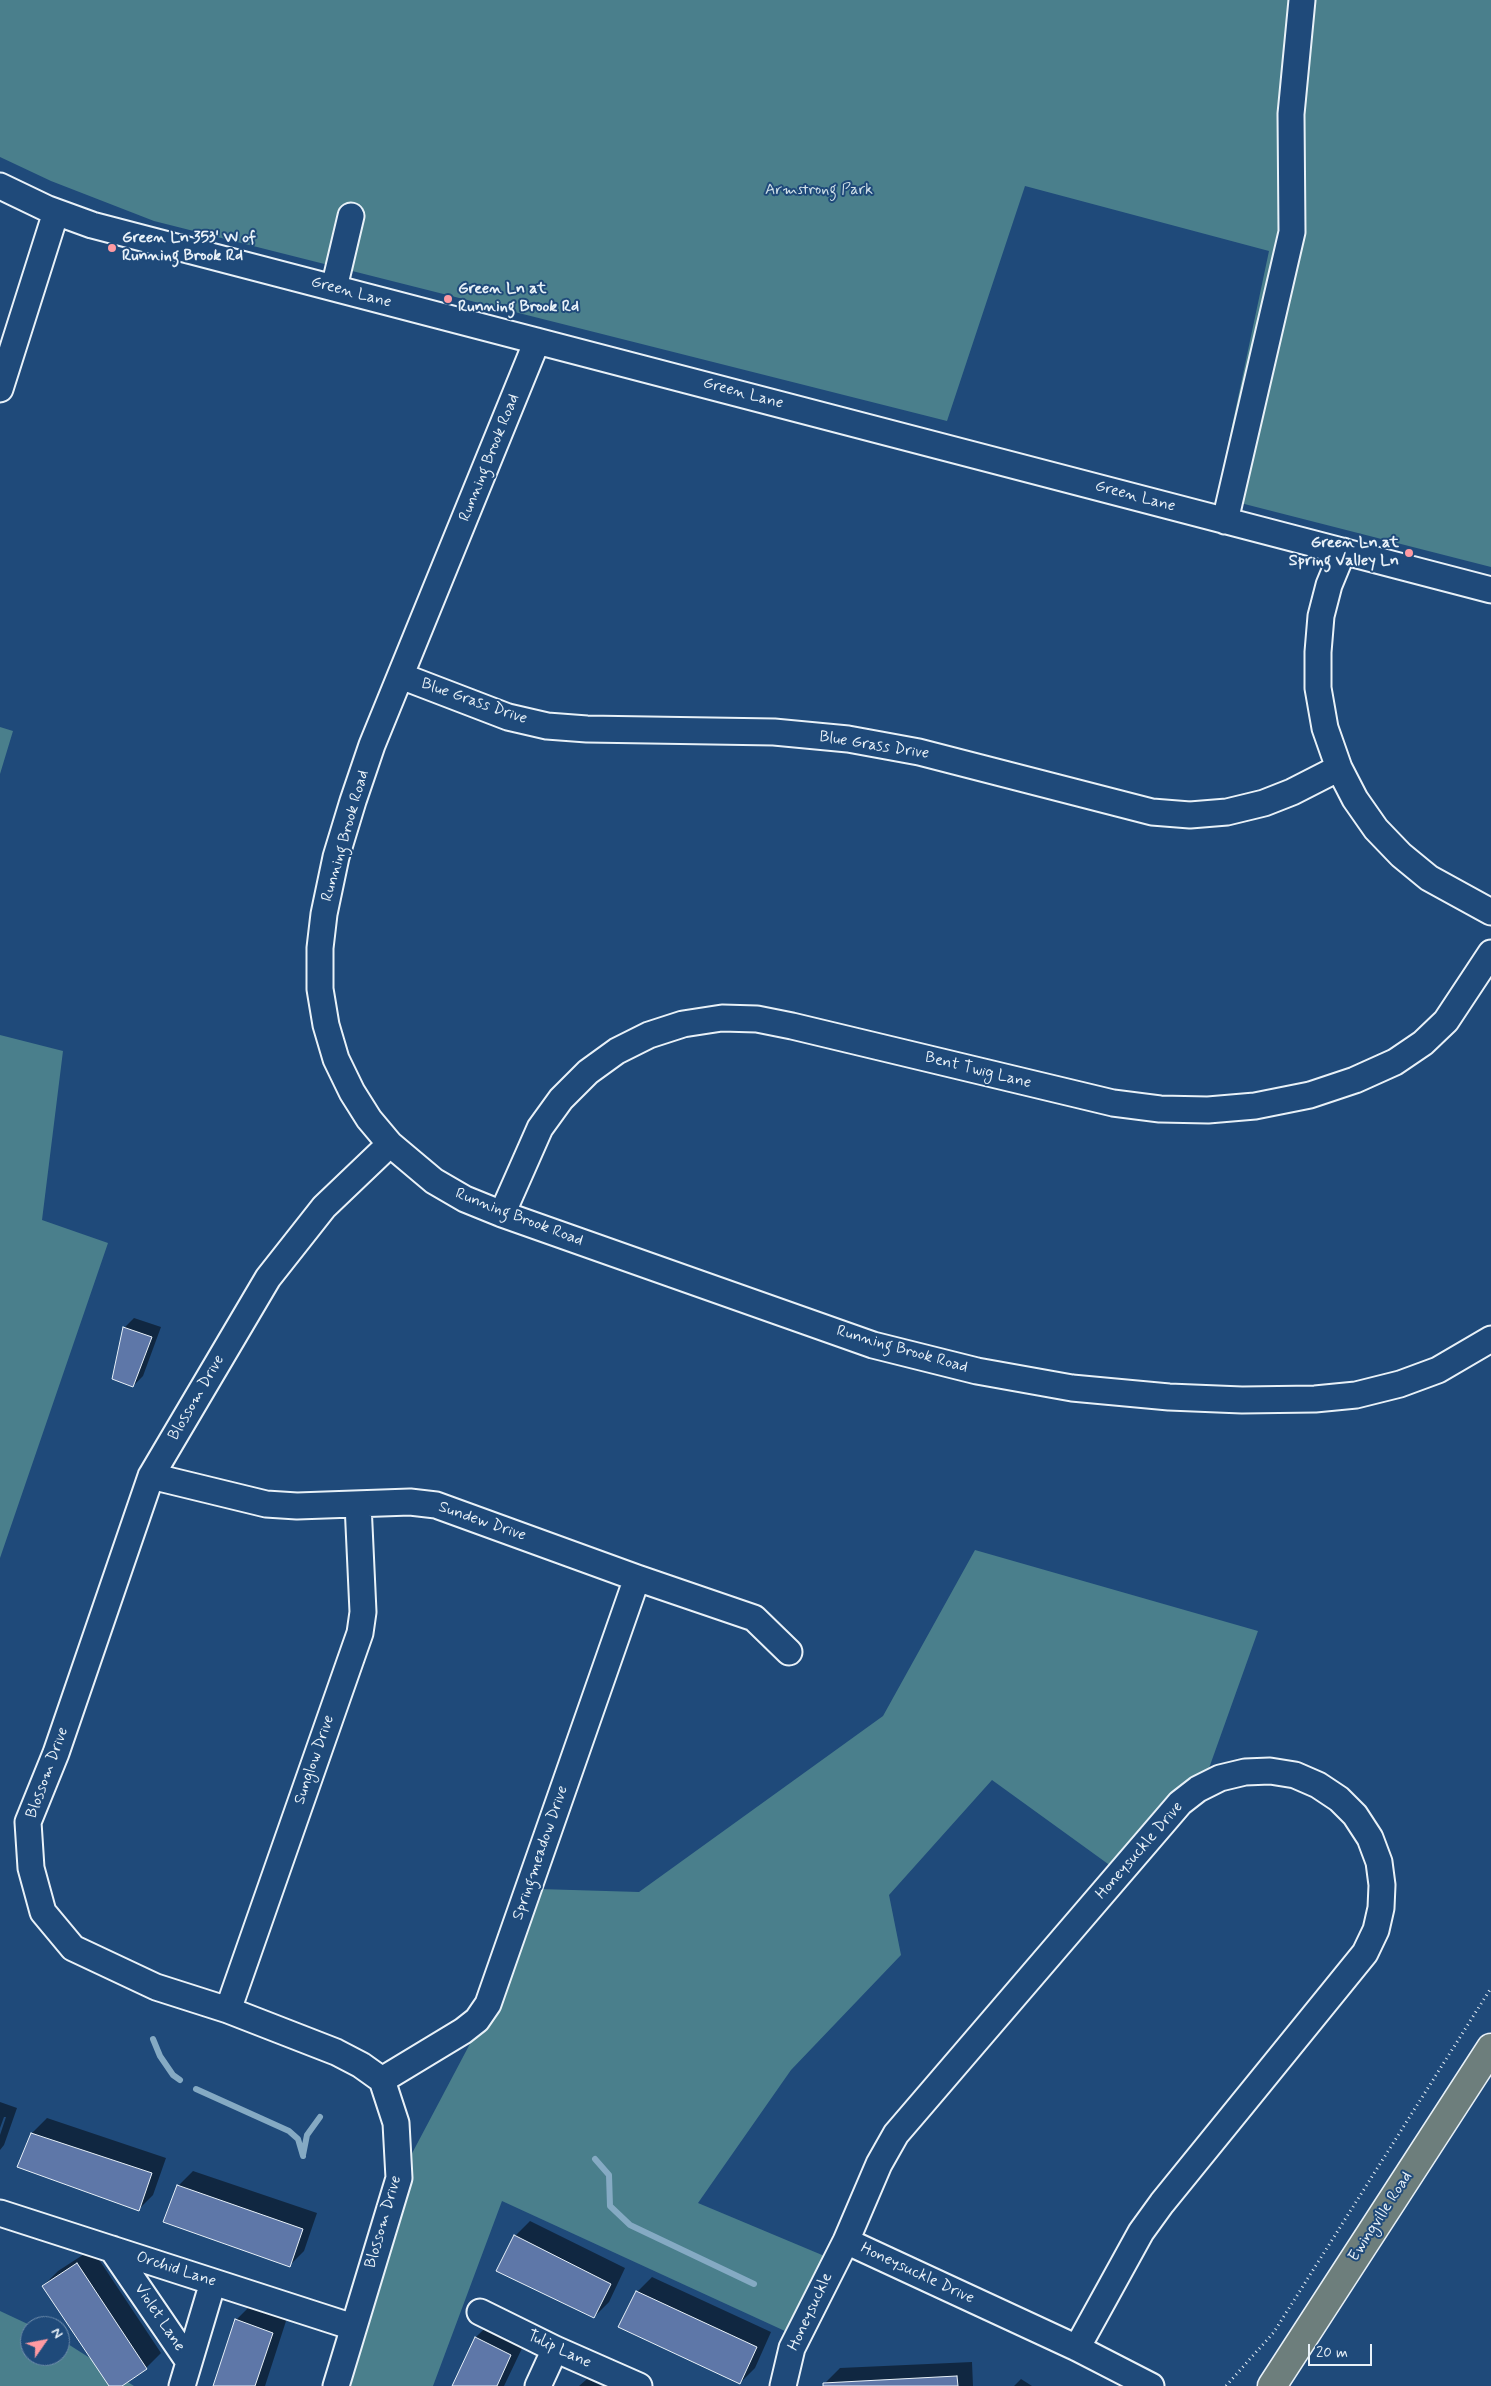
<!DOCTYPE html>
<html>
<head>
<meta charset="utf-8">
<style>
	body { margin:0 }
	#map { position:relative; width:1491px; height:2386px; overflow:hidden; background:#1f4a7a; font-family:Mynerve,sans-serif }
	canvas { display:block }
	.north { position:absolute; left:20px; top:2316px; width:50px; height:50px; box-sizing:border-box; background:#1f4a7a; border:1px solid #6f8dac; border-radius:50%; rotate:57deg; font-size:14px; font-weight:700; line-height:20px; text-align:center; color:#e8f1f8 }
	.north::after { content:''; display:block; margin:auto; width:18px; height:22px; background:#ff9aa2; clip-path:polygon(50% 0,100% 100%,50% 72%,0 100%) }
	.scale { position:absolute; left:1308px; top:2344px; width:64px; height:22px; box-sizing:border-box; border:2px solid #e8f1f8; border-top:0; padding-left:6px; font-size:15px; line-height:18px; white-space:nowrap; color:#e8f1f8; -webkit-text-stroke:4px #1f4a7a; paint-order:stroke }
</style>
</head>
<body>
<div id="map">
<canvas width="1491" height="2386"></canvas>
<div class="north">N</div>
<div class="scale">20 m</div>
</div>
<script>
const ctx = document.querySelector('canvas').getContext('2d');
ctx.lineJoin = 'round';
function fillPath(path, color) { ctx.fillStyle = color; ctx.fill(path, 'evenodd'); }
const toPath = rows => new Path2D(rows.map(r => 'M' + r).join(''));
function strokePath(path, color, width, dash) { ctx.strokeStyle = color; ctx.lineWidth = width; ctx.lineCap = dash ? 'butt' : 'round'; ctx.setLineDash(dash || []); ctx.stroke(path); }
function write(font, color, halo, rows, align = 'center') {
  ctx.font = font + ' Mynerve,sans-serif'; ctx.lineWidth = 4; ctx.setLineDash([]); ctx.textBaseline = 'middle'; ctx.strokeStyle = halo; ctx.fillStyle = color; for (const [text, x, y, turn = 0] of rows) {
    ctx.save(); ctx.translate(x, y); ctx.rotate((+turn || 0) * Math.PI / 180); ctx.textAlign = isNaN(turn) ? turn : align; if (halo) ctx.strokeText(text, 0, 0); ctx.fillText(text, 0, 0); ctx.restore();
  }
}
fillPath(toPath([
	[0,0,1491,0,1491,567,1217,497,1269,251,1025,186,947,421,154,221,51,181,0,157],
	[0,727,13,731,0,774],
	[0,1035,63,1051,42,1220,108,1243,0,1558],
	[975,1550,1258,1631,1203,1785,1115,1869,992,1780,889,1895,901,1955,791,2070,698,2203,834,2260,798,2337,502,2201,433,2386,339,2386,399,2178,482,2021,539,1889,639,1892,883,1716],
	[0,2311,32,2326,30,2326,30,2356,60,2356,60,2339,134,2386,0,2386]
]), '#4a7f8c');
fillPath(toPath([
	[134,1318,161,1327,143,1376,133,1386,124,1328],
	[0,2102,17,2108,4,2145,0,2150,0,2135,6,2117,4,2117,0,2128],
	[47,2118,166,2158,153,2195,138,2210,19,2166,32,2133],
	[193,2171,317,2213,304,2251,289,2266,178,2186],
	[530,2221,625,2268,609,2302,594,2317,515,2236],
	[92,2249,161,2353,146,2368,120,2386,111,2386,43,2286,58,2271],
	[652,2277,771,2332,755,2368,740,2383,637,2292],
	[251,2305,287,2318,265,2386,214,2386,236,2320],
	[491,2322,526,2340,504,2386,453,2386,476,2337],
	[972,2362,973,2386,825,2386,825,2383,840,2368],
	[587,2379,602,2386,579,2386],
	[1021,2379,1032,2386,1014,2386]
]), '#0007');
strokePath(toPath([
	[153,2039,160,2056,173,2075,180,2080],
	[196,2089,289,2131,298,2139,303,2156],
	[303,2155,307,2135,320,2117],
	[595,2159,609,2175,610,2206,630,2225,754,2284]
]), '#85aac3', 6);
const building = toPath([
	[123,1327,152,1337,133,1387,112,1379,123,1327],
	[31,2133,152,2173,139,2211,17,2167,31,2133],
	[177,2185,303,2229,290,2267,163,2222,177,2185],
	[514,2235,611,2284,594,2318,496,2271,514,2235],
	[77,2263,147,2369,122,2386,109,2386,42,2286,77,2263],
	[636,2291,757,2347,740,2384,618,2327,636,2291],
	[235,2319,273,2333,255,2386,213,2386,235,2319],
	[475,2337,511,2355,497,2386,452,2386,475,2337],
	[957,2376,958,2386,823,2386,823,2383,957,2376]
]);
fillPath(building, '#5e77a8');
strokePath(building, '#e8f1f8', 1);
const minor = toPath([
	[0,186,48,209,92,225,1491,590],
	[334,288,351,216],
	[537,341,372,745,353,801,336,857,324,914,320,948,320,989,326,1025,336,1059,352,1092,369,1119,390,1144,434,1181,465,1199,502,1214,873,1345,977,1371,1072,1388,1169,1397,1242,1400,1315,1399,1356,1395,1400,1384,1438,1370,1491,1339],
	[0,389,56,212],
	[1225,521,1292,232,1291,114,1302,0],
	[1343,551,1329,585,1321,616,1318,652,1318,688,1325,728,1339,768,1355,799,1376,829,1401,855,1429,878,1491,912],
	[401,676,508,717,547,726,587,729,774,732,848,739,919,752,1152,812,1190,815,1227,812,1264,803,1292,792,1339,768],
	[502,1214,540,1128,561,1099,588,1072,617,1051,649,1035,683,1024,722,1018,757,1019,792,1026,1113,1103,1160,1109,1208,1110,1255,1106,1310,1095,1355,1080,1395,1062,1423,1043,1446,1021,1491,953],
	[151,1476,266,1504,297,1506,410,1502,436,1505,637,1578,754,1618,789,1652],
	[228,2010,360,1633,363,1612,358,1504],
	[382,2080,463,2031,477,2020,488,2004,637,1578],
	[0,2213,353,2327],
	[846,2241,1077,2348,1151,2386],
	[112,2249,189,2362],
	[480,2312,555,2349,639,2386],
	[182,2386,213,2282],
	[336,2386,399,2178,396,2123,382,2080,361,2065,336,2052,228,2010,156,1987,73,1948,43,1912,31,1868,28,1822,56,1753,151,1476,268,1278,324,1207,390,1144],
	[538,2386,555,2349],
	[783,2386,792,2348,846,2241,879,2164,896,2134,1180,1803,1198,1789,1220,1778,1245,1772,1270,1771,1295,1775,1318,1785,1339,1799,1355,1815,1370,1838,1379,1862,1382,1885,1381,1908,1376,1930,1365,1953,1162,2203,1141,2232,1077,2348]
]);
const major = toPath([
	[1272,2386,1491,2048]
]);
strokePath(minor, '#e8f1f8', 29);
strokePath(major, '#e8f1f8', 31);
strokePath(toPath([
	[1226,2386,1274,2332,1491,1988]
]), '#e8f1f8', 3, [1, 4]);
strokePath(minor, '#1f4a7a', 25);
strokePath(major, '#6d7e7c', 28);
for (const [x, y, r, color] of [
	[112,248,5,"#ff9aa2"],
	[448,299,5,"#ff9aa2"],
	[1409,553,5,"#ff9aa2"]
]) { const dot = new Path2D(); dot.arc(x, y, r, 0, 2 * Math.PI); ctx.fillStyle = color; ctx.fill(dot); strokePath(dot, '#1f4a7a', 2); }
write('16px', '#d0e0e8', '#1f4a7a', [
	["Armstrong Park",819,191]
]);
write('bold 16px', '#e8f1f8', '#1f4a7a', [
	["Green Ln 353' W of",122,239],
	["Running Brook Rd",122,257],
	["Green Ln at",458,290],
	["Running Brook Rd",458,308],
	["Green Ln at",1399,544,"right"],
	["Spring Valley Ln",1399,562,"right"]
], 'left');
write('16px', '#e8f1f8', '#1f4a7a', [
	["Green Lane",351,293,15],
	["Green Lane",743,394,15],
	["Running Brook Road",490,458,-68],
	["Green Lane",1135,497,15],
	["Blue Grass Drive",474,702,19],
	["Blue Grass Drive",874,746,9],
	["Running Brook Road",346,836,-74],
	["Bent Twig Lane",978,1071,14],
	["Running Brook Road",519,1218,21],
	["Running Brook Road",902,1350,16],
	["Blossom Drive",197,1398,-60],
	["Sundew Drive",482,1522,19],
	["Sunglow Drive",315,1760,-71],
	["Blossom Drive",48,1773,-70],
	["Honeysuckle Drive",1140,1851,-49],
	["Springmeadow Drive",541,1853,-71],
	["Ewingville Road",1381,2217,-57],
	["Blossom Drive",384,2222,-74],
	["Orchid Lane",176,2270,18],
	["Honeysuckle Drive",917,2274,25],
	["Honeysuckle",811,2312,-65],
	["Violet Lane",159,2318,56],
	["Tulip Lane",559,2350,25]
]);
</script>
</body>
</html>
